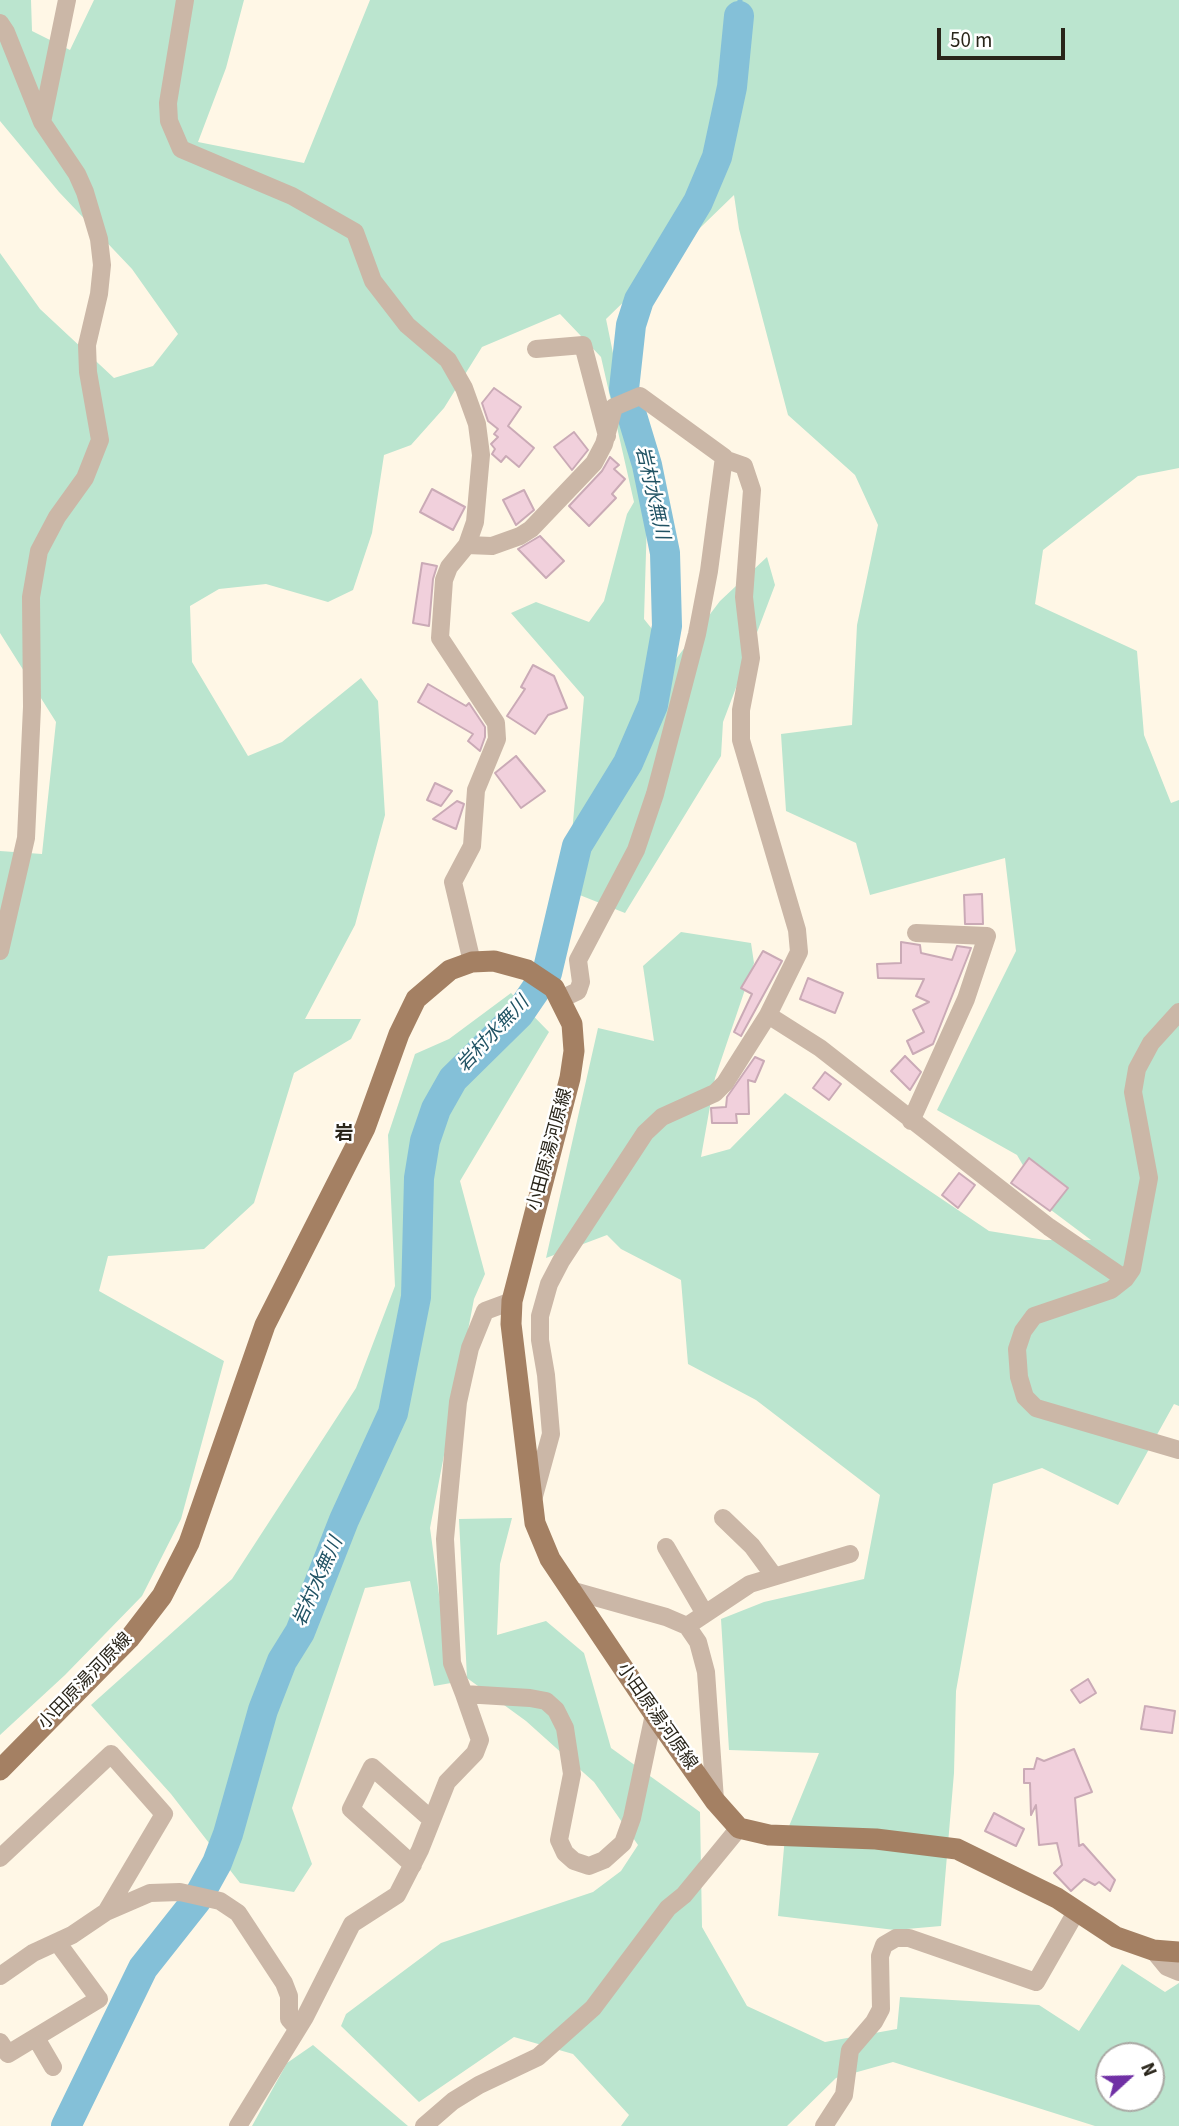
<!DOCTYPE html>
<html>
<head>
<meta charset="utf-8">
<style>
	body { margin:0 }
	#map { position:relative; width:1179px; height:2126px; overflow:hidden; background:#fff7e6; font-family:"Source Sans 3",sans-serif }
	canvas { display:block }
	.north { position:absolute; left:1095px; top:2042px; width:70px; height:70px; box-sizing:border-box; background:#fff; border:2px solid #a9a8a3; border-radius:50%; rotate:68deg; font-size:19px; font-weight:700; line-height:28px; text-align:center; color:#29251a }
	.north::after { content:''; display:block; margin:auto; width:24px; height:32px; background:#7030a5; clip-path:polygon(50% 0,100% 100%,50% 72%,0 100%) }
	.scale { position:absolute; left:937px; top:28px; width:128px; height:32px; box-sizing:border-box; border:4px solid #29251a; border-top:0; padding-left:9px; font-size:21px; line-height:24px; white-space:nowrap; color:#29251a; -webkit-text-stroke:5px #fff; paint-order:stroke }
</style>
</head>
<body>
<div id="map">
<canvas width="1179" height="2126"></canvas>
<div class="north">N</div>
<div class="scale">50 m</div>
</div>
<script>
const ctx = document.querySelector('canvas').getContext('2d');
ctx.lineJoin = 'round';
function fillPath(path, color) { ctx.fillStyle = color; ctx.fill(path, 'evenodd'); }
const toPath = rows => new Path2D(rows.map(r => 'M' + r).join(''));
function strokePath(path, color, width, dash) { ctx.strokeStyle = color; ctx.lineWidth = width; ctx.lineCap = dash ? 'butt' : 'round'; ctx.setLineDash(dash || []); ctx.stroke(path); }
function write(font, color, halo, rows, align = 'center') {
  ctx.font = font + ' "Source Sans 3","Noto Sans JP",sans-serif'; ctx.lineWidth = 5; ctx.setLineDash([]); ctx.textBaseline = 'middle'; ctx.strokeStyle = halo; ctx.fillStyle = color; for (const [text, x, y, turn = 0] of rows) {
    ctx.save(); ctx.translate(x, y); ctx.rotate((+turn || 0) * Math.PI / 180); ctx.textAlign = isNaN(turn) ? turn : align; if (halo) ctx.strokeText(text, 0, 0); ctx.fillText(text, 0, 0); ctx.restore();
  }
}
fillPath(toPath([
	[0,0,31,0,32,31,70,50,94,0,244,0,226,68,198,142,304,163,370,0,1179,0,1179,468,1138,476,1043,550,1035,604,1137,651,1144,735,1171,803,1179,800,1179,1406,1174,1404,1118,1505,1042,1468,993,1484,956,1691,954,1773,941,1926,895,1930,778,1916,785,1836,819,1753,729,1750,721,1619,764,1602,864,1579,880,1495,756,1400,688,1364,681,1280,621,1249,607,1235,546,1258,598,1028,654,1041,643,966,681,932,751,943,754,963,715,1078,701,1157,730,1149,785,1093,989,1231,1045,1240,1091,1240,1047,1207,1017,1155,937,1110,1016,951,1005,858,870,895,856,843,786,811,781,734,852,725,857,625,878,525,855,475,788,415,739,229,734,195,606,319,647,519,644,619,676,659,720,601,767,557,775,585,723,722,721,756,625,913,567,890,584,697,511,613,536,602,589,622,604,601,627,514,634,502,601,357,560,314,482,347,444,408,411,445,384,455,372,533,353,590,328,602,266,584,219,589,190,606,192,662,248,756,282,742,361,678,378,701,385,815,355,925,305,1019,361,1019,351,1039,294,1073,254,1203,204,1249,108,1256,99,1291,224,1361,181,1519,142,1596,65,1675,0,1735,0,851,42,854,56,722,0,633,0,253,40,309,114,378,153,366,178,334,132,269,59,192,0,121],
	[511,993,549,1032,460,1181,485,1274,474,1299,430,1528,451,1683,434,1686,410,1581,365,1588,292,1808,312,1864,294,1892,240,1883,171,1794,91,1705,232,1579,356,1388,395,1286,388,1135,415,1054,449,1039],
	[512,1518,500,1564,497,1635,546,1621,584,1653,611,1748,700,1812,702,1927,747,2006,825,2042,897,2029,900,1997,1039,2005,1079,2031,1122,1964,1165,1992,1179,1983,1179,2126,1095,2126,893,2062,836,2078,787,2126,621,2126,629,2115,573,2054,514,2037,419,2102,341,2026,346,2014,441,1943,593,1892,621,1871,638,1845,594,1782,526,1721,467,1678,459,1519],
	[1109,2056,1151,2056,1151,2098,1109,2098],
	[313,2045,408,2126,252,2126,287,2063]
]), '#bbe5cf');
strokePath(toPath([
	[739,16,740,0]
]), '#84c0d8', 5);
strokePath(toPath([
	[66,2126,143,1968,196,1901,217,1863,228,1834,263,1710,282,1661,300,1632,344,1520,393,1413,416,1297,419,1178,425,1141,436,1109,453,1079,519,1014,547,973,577,846,628,763,653,705,667,626,665,553,647,465,624,389,631,325,639,300,698,202,717,157,732,87,739,16]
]), '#84c0d8', 30);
const building = toPath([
	[494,388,521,407,508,426,534,448,519,467,506,456,501,462,492,454,495,449,491,444,498,437,494,434,498,429,488,421,482,403,494,388],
	[574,432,588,450,572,470,554,447,574,432],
	[610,457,619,465,614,469,625,479,612,494,616,498,589,526,569,506,602,471,610,457],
	[432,489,465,507,453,530,420,512,432,489],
	[524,490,534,510,516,525,503,500,524,490],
	[540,536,564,561,546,578,518,549,540,536],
	[422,563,437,566,433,579,429,626,413,623,422,563],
	[533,665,554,676,567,708,548,715,535,734,507,716,525,689,521,687,533,665],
	[428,684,466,706,469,703,485,727,485,737,480,751,468,741,473,734,418,702,428,684],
	[516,756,545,791,521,808,495,773,516,756],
	[435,783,452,791,441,806,427,800,435,783],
	[457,801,464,804,456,829,433,819,457,801],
	[982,894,983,924,965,924,964,895,982,894],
	[901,942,920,945,921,953,952,960,957,946,971,948,933,1044,913,1054,907,1041,924,1032,913,1010,929,1002,916,996,924,979,878,978,877,964,901,963,901,942],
	[763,951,782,961,741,1036,734,1032,752,994,741,988,763,951],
	[808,978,843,993,835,1013,800,999,808,978],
	[905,1056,921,1072,910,1090,891,1071,905,1056],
	[755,1057,764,1061,755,1082,748,1080,749,1114,736,1114,737,1123,712,1123,711,1108,726,1107,727,1097,755,1057],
	[825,1072,841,1084,829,1100,813,1088,825,1072],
	[1029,1158,1068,1188,1050,1211,1011,1183,1029,1158],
	[959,1173,975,1185,958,1208,942,1195,959,1173],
	[1088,1679,1096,1693,1080,1703,1071,1690,1088,1679],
	[1145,1706,1175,1711,1172,1733,1141,1729,1145,1706],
	[1074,1749,1092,1792,1075,1798,1079,1846,1083,1844,1115,1880,1110,1891,1099,1882,1095,1885,1084,1879,1071,1891,1054,1873,1062,1865,1057,1843,1039,1845,1036,1805,1031,1815,1030,1783,1024,1783,1024,1769,1034,1769,1037,1758,1044,1761,1074,1749],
	[994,1813,1024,1829,1016,1846,985,1831,994,1813]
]);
fillPath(building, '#f1d0dc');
strokePath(building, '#caaab6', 2);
strokePath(toPath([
	[185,0,168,103,169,121,181,149,292,196,355,232,373,281,407,325,448,360,464,388,477,424,481,455,475,522,467,545,449,567,444,580,440,638,496,723,497,739,476,790,472,846,453,882,472,962],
	[0,23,6,32,42,122,77,174,85,192,99,239,102,265,99,294,87,345,88,372,100,440,85,478,57,517,39,551,31,597,32,707,26,838,0,951],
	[42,122,67,0],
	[536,349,583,345,607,436],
	[467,545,492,546,520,536,531,529,594,463,604,444,614,407,640,396,724,457,709,571,697,634,655,794,636,850,578,960,581,982,578,991,561,999],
	[1179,1012,1151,1043,1137,1069,1133,1092,1149,1178,1132,1269,1125,1279,1111,1290,1034,1316,1023,1331,1017,1349,1019,1377,1025,1397,1036,1408,1179,1450],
	[768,1015,820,1048,1049,1227,1125,1279],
	[911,1121,966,999,987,936,916,933],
	[534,1496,551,1434,546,1375,540,1340,540,1316,549,1284,561,1261,645,1133,662,1117,715,1093,725,1083,768,1015,799,952,797,930,741,740,741,710,751,658,744,597,752,490,744,466,724,459],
	[723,1518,752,1546,774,1576],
	[666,1547,705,1614],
	[570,1590,666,1617,687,1626,698,1642,706,1672,715,1800],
	[687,1626,750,1584,850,1554],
	[464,1694,452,1663,445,1539,458,1402,470,1348,485,1311,512,1301],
	[0,1858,111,1754,164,1814,106,1912],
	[413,1865,351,1809,372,1767,432,1820],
	[1153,1950,1167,1967,1179,1972],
	[0,1976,33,1953,72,1935,106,1912,150,1893,180,1892,220,1901,238,1913,284,1983,289,1996,289,2019,297,2028],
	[36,2038,53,2067],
	[0,2042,8,2054,99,1999,57,1942],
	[238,2126,305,2017,352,1924,397,1895,420,1850,447,1782,475,1753,480,1740,464,1694,530,1698,546,1701,556,1710,565,1728,572,1774,559,1840,565,1853,574,1861,589,1866,604,1860,623,1843,632,1818,654,1714],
	[424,2126,453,2101,479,2085,538,2057,593,2008,668,1908,684,1895,739,1828],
	[824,2126,844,2095,850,2050,874,2022,881,2009,880,1956,884,1945,896,1938,909,1938,1036,1982,1076,1912]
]), '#cbb7a7', 18);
strokePath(toPath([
	[0,1770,129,1639,162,1596,189,1543,265,1325,365,1128,399,1034,416,999,450,970,472,962,494,961,527,970,554,988,572,1024,574,1051,570,1078,512,1301,511,1324,535,1523,550,1559,654,1714,715,1801,739,1828,769,1835,876,1839,957,1849,1057,1898,1116,1937,1153,1950,1179,1952]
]), '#a48063', 21);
write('18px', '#29251a', '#fff', [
	["小田原湯河原線",551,1150,-75],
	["小田原湯河原線",86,1682,-46],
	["小田原湯河原線",656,1717,55]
]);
write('italic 19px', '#215364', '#fff', [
	["岩村水無川",651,493,77],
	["岩村水無川",494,1035,-47],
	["岩村水無川",319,1582,-66]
]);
write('bold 19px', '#29251a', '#fff', [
	["岩",344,1135]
]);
</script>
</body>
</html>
